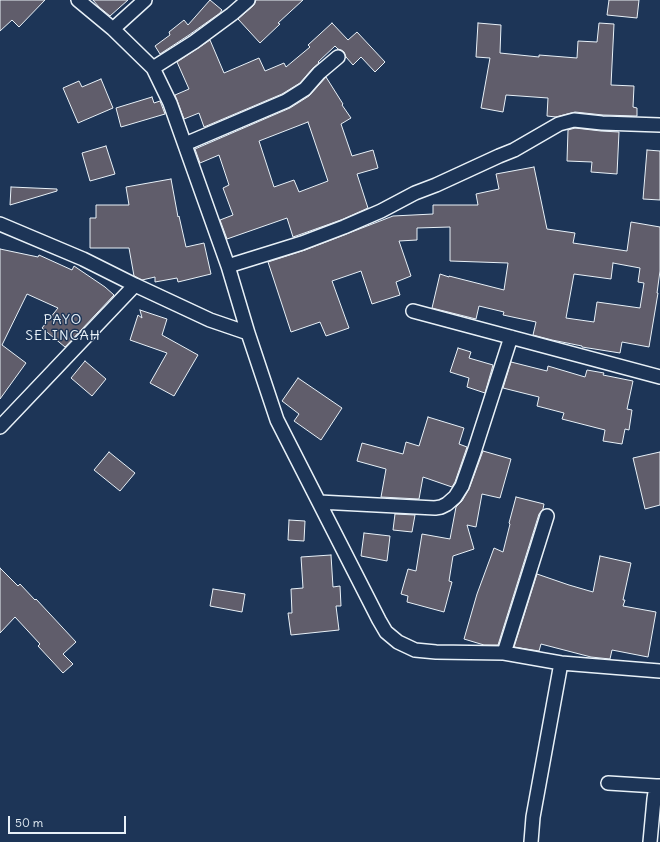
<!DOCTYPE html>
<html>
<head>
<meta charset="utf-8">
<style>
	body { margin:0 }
	#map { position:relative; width:660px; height:842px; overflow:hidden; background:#1d3557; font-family:Delius,sans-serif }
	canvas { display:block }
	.scale { position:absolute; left:8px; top:816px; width:118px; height:18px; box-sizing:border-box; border:2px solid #e8f1f8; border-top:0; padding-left:5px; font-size:12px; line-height:14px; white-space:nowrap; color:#e8f1f8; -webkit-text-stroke:3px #1d3557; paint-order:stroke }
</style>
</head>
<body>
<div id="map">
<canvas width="660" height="842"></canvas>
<div class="scale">50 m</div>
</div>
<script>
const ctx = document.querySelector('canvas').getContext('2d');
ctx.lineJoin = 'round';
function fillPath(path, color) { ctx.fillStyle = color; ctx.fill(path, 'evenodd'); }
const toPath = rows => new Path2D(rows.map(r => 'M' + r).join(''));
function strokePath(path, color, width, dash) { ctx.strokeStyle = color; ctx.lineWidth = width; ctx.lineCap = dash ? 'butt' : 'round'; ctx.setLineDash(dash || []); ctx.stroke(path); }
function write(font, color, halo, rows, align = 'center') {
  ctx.font = font + ' Delius,sans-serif'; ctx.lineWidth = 3; ctx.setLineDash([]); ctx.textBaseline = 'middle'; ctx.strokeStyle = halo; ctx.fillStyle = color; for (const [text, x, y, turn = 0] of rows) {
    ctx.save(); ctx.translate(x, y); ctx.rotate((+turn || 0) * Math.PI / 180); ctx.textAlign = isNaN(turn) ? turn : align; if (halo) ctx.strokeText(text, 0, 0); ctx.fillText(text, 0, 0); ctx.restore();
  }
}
const building = toPath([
	[0,0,45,0,19,27,12,20,0,31,0,0],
	[93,0,128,0,110,16,99,7,93,0],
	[210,0,222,10,220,13,189,35,160,54,155,46,170,35,169,32,184,20,188,25,210,0],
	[256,0,303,0,278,23,280,24,260,43,238,19,253,6,255,3,256,0],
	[609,0,639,0,637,18,607,15,609,0],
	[332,23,348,40,357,32,385,62,375,72,361,57,353,65,346,57,344,52,341,50,338,49,335,46,318,62,319,63,313,68,300,83,282,94,204,127,199,113,184,119,175,95,189,89,177,62,210,40,224,73,259,58,265,71,284,63,286,67,310,47,308,45,332,23],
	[478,23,501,25,500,53,539,57,539,55,577,58,578,41,597,42,599,23,614,24,611,85,634,86,633,107,637,108,637,116,603,115,575,112,556,117,547,116,548,98,506,95,503,112,481,108,490,58,476,57,478,23],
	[326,77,343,104,342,105,351,118,341,124,352,156,373,150,378,168,357,174,368,208,341,220,293,237,287,218,227,239,220,220,233,215,223,188,229,185,219,155,200,163,195,149,290,108,309,96,326,77],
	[308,122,328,181,299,192,294,180,274,187,259,141,308,122],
	[101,79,113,108,78,123,63,88,79,81,82,87,101,79],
	[152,97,154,103,160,101,165,114,121,127,116,108,152,97],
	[575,128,601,131,619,132,617,174,591,172,592,162,567,161,568,130,575,128],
	[106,146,115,174,90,181,82,153,106,146],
	[647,150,660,151,660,200,643,199,647,150],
	[534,167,547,229,575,233,573,243,627,251,631,222,660,227,660,271,657,293,658,293,649,347,622,342,620,353,582,347,582,346,552,340,533,335,536,322,503,315,504,312,479,306,476,319,432,308,440,274,449,277,449,276,504,290,508,263,450,261,450,227,417,228,417,240,399,241,411,276,396,282,400,295,372,304,361,271,332,281,349,328,326,336,320,322,291,332,268,262,305,250,393,216,433,214,433,205,478,205,476,194,499,189,496,174,534,167],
	[613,263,640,268,638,282,644,283,640,308,597,302,594,322,566,318,574,274,611,279,613,263],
	[171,179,178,217,179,216,186,247,204,243,211,274,178,282,177,278,155,282,155,277,142,280,134,276,129,248,90,248,90,218,96,218,96,205,129,205,126,187,171,179],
	[11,187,57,189,57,191,10,205,11,187],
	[0,249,38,257,39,255,72,270,74,266,105,287,114,295,65,347,42,328,58,308,27,294,2,345,26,363,0,399,0,249],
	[140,310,167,319,162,335,198,355,174,396,150,383,167,353,130,340,138,315,142,318,140,310],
	[458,348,471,352,469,358,493,365,485,393,467,387,469,378,450,372,458,348],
	[85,361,106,379,92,396,71,378,85,361],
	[511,362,547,371,548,366,585,377,587,370,604,373,603,375,633,381,627,409,632,410,629,430,625,429,622,444,603,441,605,430,562,419,564,413,537,406,539,397,503,388,511,362],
	[298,378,342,408,321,440,294,421,299,414,282,401,298,378],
	[428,417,464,428,459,444,467,447,455,482,452,487,423,477,419,499,381,497,386,469,357,461,362,443,403,454,406,442,419,446,428,417],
	[483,451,511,459,500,498,482,494,476,527,467,525,474,549,453,556,449,581,452,582,444,612,407,602,408,596,401,594,408,569,416,571,422,534,450,539,456,507,462,501,469,489,483,451],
	[109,452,135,473,120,491,94,470,109,452],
	[660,452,660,505,645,509,633,458,660,452],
	[516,497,544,504,543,509,539,514,498,645,484,645,464,639,477,594,494,548,503,552,510,524,509,523,516,497],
	[395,514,415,515,412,532,393,530,395,514],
	[289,520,305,521,304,541,288,540,289,520],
	[364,533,390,536,387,561,361,556,364,533],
	[331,555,333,587,340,586,341,606,336,606,339,630,291,635,288,613,292,613,291,589,303,588,301,557,331,555],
	[600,556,631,563,623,600,625,600,623,606,656,612,648,657,612,650,610,659,591,657,541,644,539,651,514,647,537,574,569,585,593,592,600,556],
	[0,568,18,586,20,584,35,600,36,599,76,642,63,654,73,664,63,673,38,646,40,644,15,617,0,633,0,568],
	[213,589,245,594,242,612,210,606,213,589]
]);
fillPath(building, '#605d6b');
strokePath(building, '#e8f1f8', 1);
const street = toPath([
	[78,0,113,29,153,68,170,103,207,207,228,266,248,333,277,420,379,620,386,632,398,642,415,650,436,652,504,653,561,663,660,671],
	[113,29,145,0],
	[153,68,194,42,232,14,248,0],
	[185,144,286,101,305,89,319,73,338,57],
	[0,224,83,259,135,285,210,320,248,333],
	[228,266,302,243,344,227,381,211,415,193,436,185,499,156,514,150,559,124,574,120,602,123,660,125],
	[413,311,660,377],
	[0,427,135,285],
	[319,502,435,508,441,507,447,504,455,497,462,486,474,452,511,337],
	[504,653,547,516],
	[608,783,656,786],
	[531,842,533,817,561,663],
	[650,842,654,799,656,786,660,786]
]);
strokePath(street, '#e8f1f8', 16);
strokePath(street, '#1d3557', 13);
ctx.letterSpacing = '1px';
write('14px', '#e8f1f8', '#1d3557', [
	["PAYO",63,320],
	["SELINCAH",63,336]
]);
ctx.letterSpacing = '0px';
</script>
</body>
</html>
